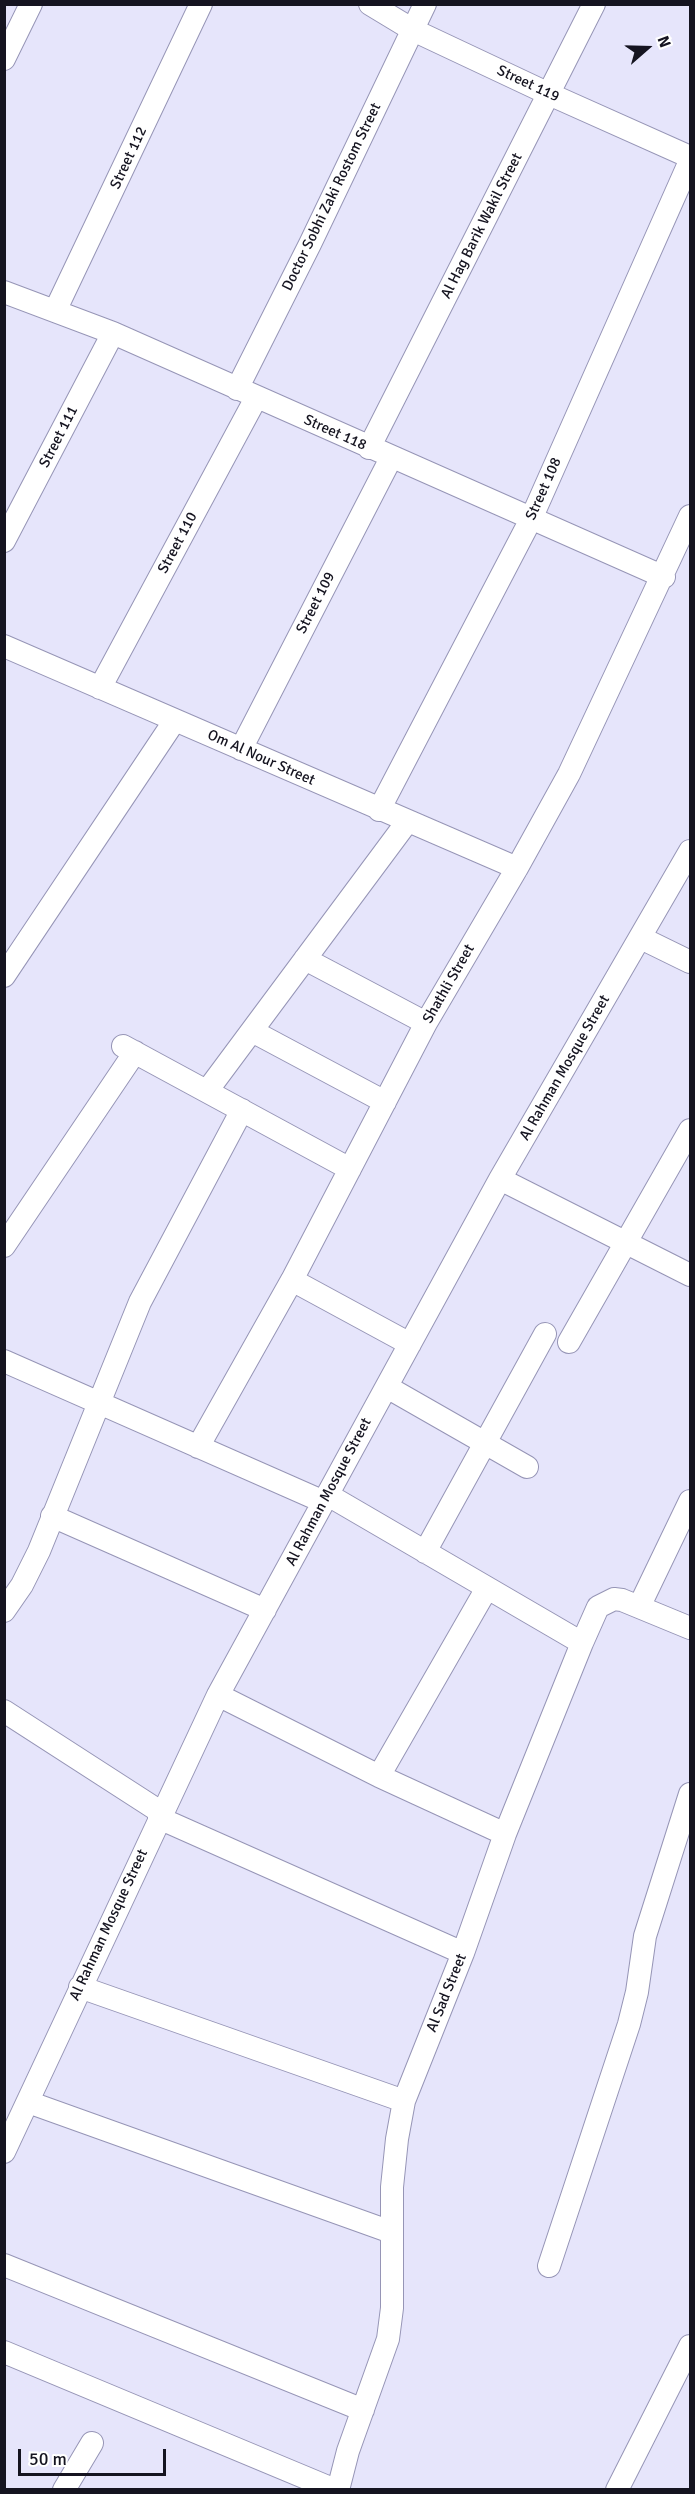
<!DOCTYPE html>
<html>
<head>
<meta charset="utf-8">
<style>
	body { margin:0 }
	#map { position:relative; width:695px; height:2494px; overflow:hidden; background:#e6e5fb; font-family:Signika,sans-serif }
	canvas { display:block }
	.frame { position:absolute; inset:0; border:6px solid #151420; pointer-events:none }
	.north { position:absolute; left:617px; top:18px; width:60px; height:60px; -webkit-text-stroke:4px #fff; paint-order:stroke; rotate:70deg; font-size:16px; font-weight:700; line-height:24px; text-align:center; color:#151420 }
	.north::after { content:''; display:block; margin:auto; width:21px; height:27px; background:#151420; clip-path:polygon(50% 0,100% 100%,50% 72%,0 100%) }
	.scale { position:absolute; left:18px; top:2449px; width:148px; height:27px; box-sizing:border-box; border:3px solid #151420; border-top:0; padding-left:8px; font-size:18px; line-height:21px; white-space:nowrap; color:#151420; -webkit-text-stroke:4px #fff; paint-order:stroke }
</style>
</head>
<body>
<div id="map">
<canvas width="695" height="2494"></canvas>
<div class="frame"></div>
<div class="north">N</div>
<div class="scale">50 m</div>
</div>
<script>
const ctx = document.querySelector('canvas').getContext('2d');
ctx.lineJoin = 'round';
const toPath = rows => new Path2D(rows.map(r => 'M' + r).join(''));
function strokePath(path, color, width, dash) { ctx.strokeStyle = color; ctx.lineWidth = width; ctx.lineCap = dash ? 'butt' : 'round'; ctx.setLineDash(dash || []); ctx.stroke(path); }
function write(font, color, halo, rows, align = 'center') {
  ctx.font = font + ' Signika,sans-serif'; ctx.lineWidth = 4.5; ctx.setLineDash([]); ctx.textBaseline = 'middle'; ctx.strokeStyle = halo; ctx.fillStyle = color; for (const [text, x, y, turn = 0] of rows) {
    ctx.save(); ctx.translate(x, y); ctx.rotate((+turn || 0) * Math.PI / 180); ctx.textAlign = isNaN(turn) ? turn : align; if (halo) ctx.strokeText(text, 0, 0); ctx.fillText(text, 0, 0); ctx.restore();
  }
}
const street = toPath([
	[370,4,413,30,549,94,690,157],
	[4,59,31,4],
	[4,292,113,333,664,577],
	[55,311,201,4],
	[237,389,310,244,425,4],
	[369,448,594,4],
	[4,541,113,333],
	[4,646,517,868],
	[100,688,256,398],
	[241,749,391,458],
	[379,810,531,519,690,161],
	[641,938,690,962],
	[305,959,426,1023],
	[4,976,175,720],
	[252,1031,385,1102],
	[123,1046,350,1169],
	[207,1091,407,822],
	[500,1179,690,1275],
	[4,1246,135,1052],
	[292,1280,410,1344],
	[569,1342,690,1130],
	[4,1361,324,1502],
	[387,1387,527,1467],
	[198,1447,292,1280,426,1023,517,868,569,774,690,516],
	[328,1495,582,1643],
	[52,1516,265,1610],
	[425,1552,545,1334],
	[639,1607,690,1501],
	[4,1611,22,1585,39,1551,140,1302,242,1110],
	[218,1695,379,1776,505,1834],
	[4,1711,162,1813],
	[379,1776,487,1588],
	[159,1818,463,1953],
	[80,1987,404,2101],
	[28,2102,391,2232],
	[4,2152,218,1695,500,1179,690,851],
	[4,2265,363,2410],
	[549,2266,629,2024,637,1992,645,1936,690,1794],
	[4,2352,335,2490],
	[64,2490,92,2443],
	[338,2490,348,2451,388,2339,392,2308,392,2187,397,2139,404,2101,463,1953,505,1834,582,1643,598,1607,614,1599,622,1600,690,1628],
	[617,2490,690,2346]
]);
strokePath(street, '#9695b6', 24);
strokePath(street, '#fff', 22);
write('15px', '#151420', '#fff', [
	["Street 119",528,84,25],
	["Street 112",129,158,-65],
	["Doctor Sobhi Zaki Rostom Street",332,197,-64],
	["Al Hag Barik Wakil Street",482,226,-63],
	["Street 118",335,433,24],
	["Street 111",59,437,-63],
	["Street 108",544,489,-66],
	["Street 110",178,543,-62],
	["Street 109",316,603,-63],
	["Om Al Nour Street",261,758,24],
	["Shathli Street",449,984,-60],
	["Al Rahman Mosque Street",565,1068,-60],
	["Al Rahman Mosque Street",329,1492,-62],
	["Al Rahman Mosque Street",109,1925,-65],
	["Al Sad Street",447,1993,-68]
]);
</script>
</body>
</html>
